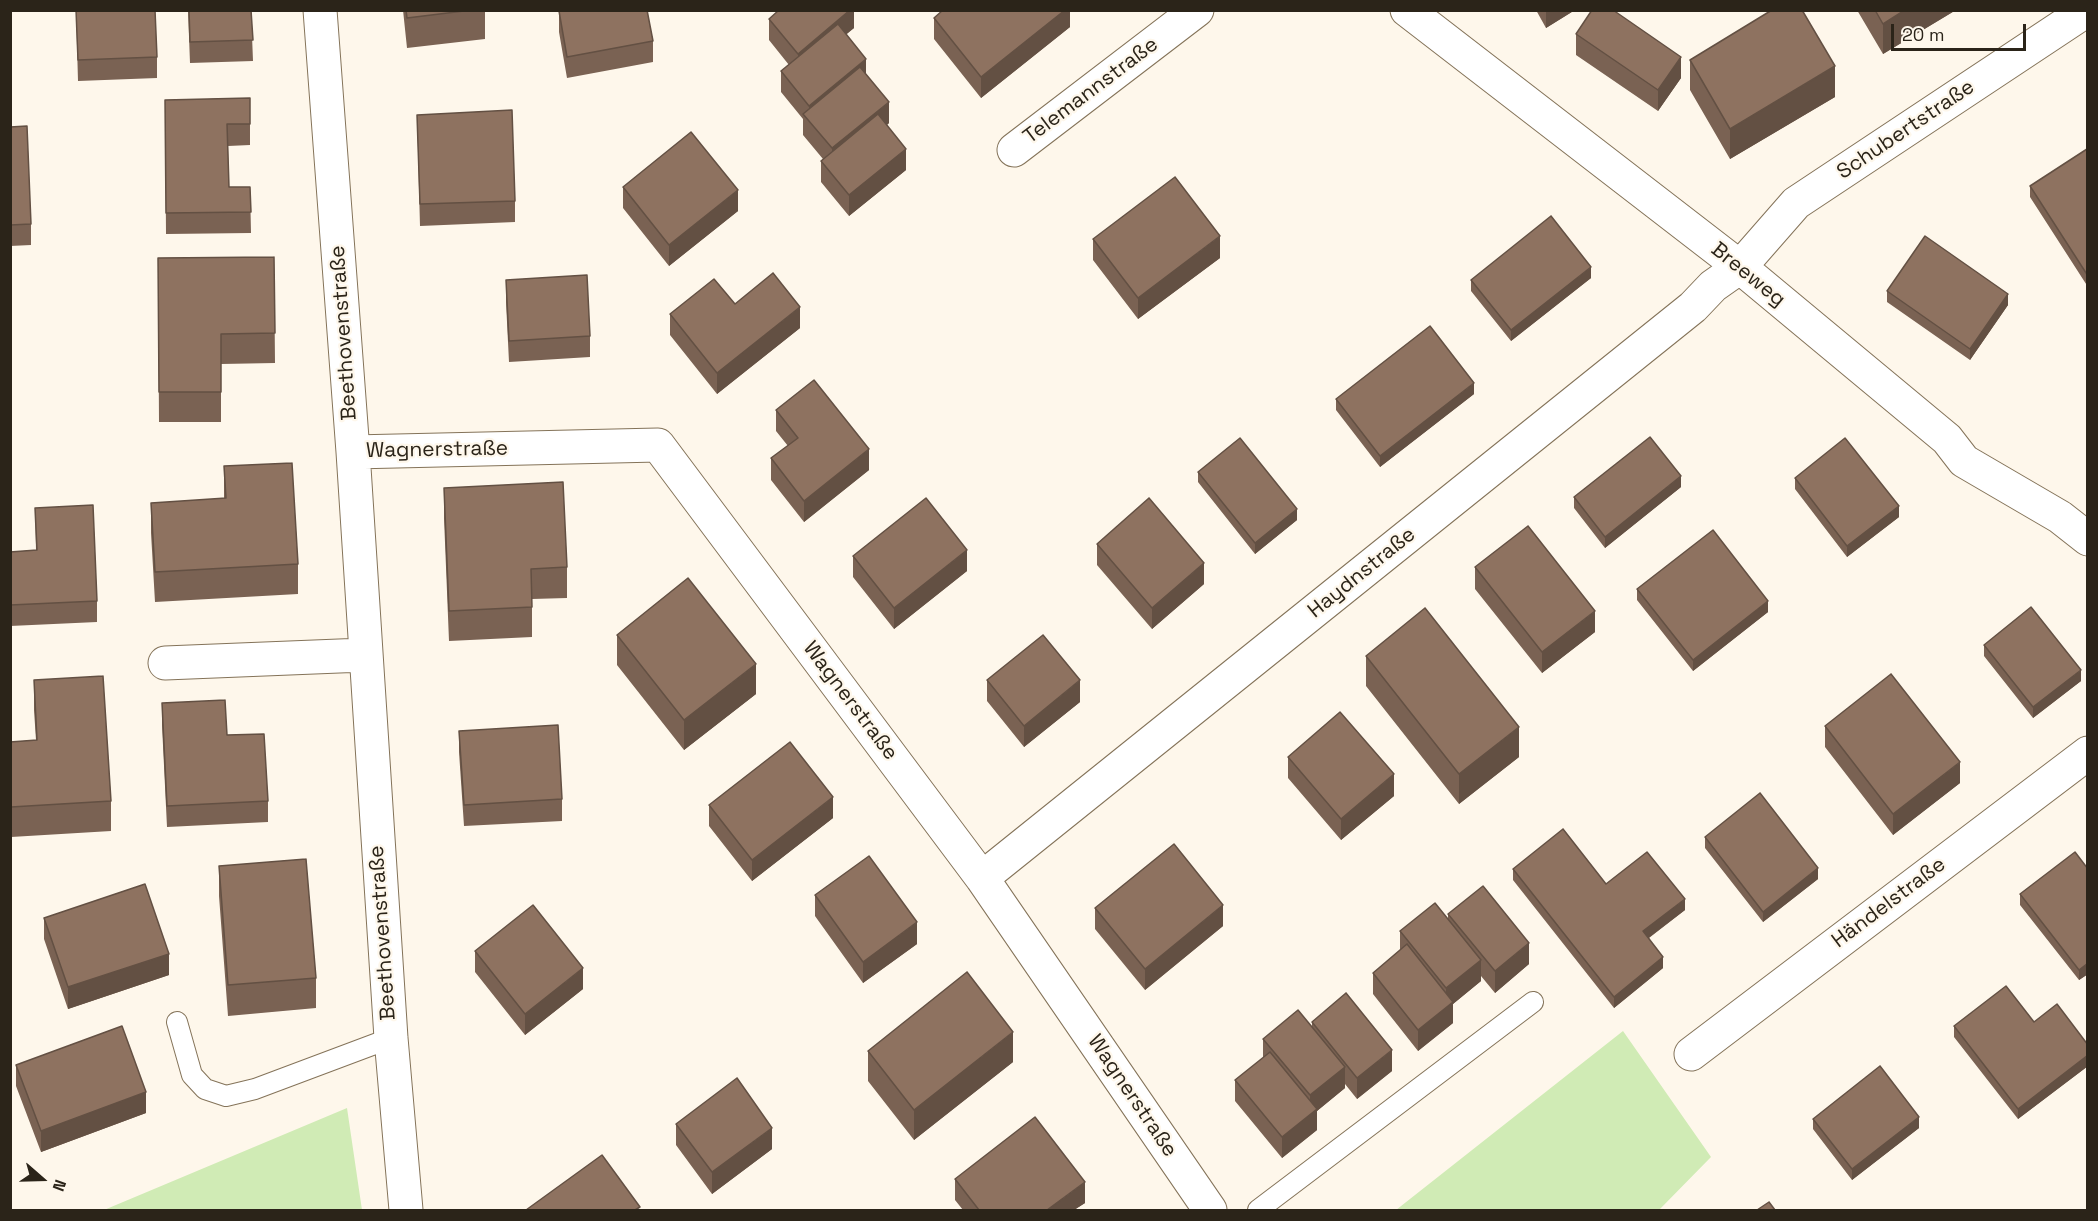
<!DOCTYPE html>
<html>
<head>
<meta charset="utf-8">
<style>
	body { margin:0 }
	#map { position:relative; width:2098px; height:1221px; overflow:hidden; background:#fef7eb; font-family:"Space Grotesk",sans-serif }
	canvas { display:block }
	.frame { position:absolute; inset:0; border:12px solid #2b2419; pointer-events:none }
	.north { position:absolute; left:12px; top:1149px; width:60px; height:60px; -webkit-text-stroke:4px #fef7eb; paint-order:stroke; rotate:110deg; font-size:16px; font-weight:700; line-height:24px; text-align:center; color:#2b2419 }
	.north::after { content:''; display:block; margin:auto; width:21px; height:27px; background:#2b2419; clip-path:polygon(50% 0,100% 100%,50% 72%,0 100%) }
	.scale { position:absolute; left:1891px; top:24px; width:135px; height:27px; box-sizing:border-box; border:3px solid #2b2419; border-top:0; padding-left:8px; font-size:18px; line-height:21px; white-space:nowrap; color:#2b2419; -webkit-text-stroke:4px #fef7eb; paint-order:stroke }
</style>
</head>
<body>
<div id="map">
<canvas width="2098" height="1221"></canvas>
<div class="frame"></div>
<div class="north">N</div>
<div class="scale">20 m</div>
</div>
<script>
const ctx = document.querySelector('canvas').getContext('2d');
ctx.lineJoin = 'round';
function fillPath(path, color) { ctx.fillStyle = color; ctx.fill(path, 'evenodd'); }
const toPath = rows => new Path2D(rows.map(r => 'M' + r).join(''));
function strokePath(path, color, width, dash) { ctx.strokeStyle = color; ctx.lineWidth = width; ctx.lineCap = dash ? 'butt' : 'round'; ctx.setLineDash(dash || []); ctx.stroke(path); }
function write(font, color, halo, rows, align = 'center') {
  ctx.font = font + ' "Space Grotesk",sans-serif'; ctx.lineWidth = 4.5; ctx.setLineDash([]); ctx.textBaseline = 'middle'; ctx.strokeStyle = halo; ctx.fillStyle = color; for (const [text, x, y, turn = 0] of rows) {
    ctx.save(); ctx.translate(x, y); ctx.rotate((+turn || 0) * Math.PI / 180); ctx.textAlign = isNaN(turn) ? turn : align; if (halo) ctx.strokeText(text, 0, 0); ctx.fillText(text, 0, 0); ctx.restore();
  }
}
fillPath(toPath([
	[1623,1031,1711,1157,1659,1210,1396,1210],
	[347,1108,362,1210,104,1210]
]), '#d0ebb5');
const service = toPath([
	[177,1022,192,1075,205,1089,226,1096,255,1089,391,1038],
	[1258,1210,1533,1002]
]);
const minor = toPath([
	[320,10,353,452,391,1038,406,1210],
	[1407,10,1740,267,1947,439,1964,461,2060,517,2088,539],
	[1014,150,1197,10],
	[353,452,658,445,982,878,1210,1210],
	[165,663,364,655],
	[982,878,1693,307,1713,286,1740,267,1796,203,2087,10],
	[1691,1054,2088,753]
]);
strokePath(service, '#847359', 22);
strokePath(minor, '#847359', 35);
strokePath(service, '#fff', 20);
strokePath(minor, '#fff', 33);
fillPath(toPath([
	[76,10,157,57,157,78,78,81],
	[188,10,251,10,253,61,190,63],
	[403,10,485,10,485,39,407,48],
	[563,10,649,10,647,11,653,41,653,62,567,78,559,32,559,11],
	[854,10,854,28,846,34,866,74,889,123,887,125,906,170,849,216,821,182,821,161,823,159,803,135,803,119,781,92,781,71,789,65,769,40,769,19],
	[1070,10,1070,27,981,98,934,39,934,18],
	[1536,10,1575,10,1546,28],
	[1857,10,1956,10,1883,54],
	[1576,34,1681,78,1658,111,1576,55],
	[1690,60,1835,97,1730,159,1690,90],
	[250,98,250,145,228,146,229,187,250,187,251,233,166,234,165,100],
	[417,115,515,201,515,222,420,226],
	[10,127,31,224,31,245,10,246],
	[2088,150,2088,287,2030,197,2030,186],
	[623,187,738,211,669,266,623,208],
	[1093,239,1220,258,1138,319,1093,260],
	[274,257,275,363,221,364,221,422,159,422,158,258],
	[1591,278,1511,341,1471,291,1471,280],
	[506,280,590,336,590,357,509,362,506,302],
	[1887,291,2008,305,1970,360,1887,302],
	[735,304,800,328,717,394,670,335,670,314],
	[1474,394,1380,467,1336,410,1336,399],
	[776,410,869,470,804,522,771,480,771,458,788,446,776,431],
	[224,466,298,564,298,594,155,602,151,533,151,503,224,499],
	[1198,472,1297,520,1255,554,1198,482],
	[1795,478,1899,517,1847,557,1795,489],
	[1681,487,1605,548,1574,508,1574,497],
	[444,488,567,567,567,598,532,599,532,637,449,641,444,518],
	[35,508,97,601,97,622,10,626,10,552,36,550],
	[1097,544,1204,584,1152,629,1097,565],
	[853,556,967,571,894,629,853,577],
	[1475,567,1595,632,1542,673,1475,589],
	[1637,589,1768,612,1693,671,1637,600],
	[617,635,756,694,684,750,617,665],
	[1984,645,2081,681,2033,718,1984,656],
	[1366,656,1519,757,1459,804,1366,686],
	[34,680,111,801,111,831,11,837,10,742,36,740,34,710],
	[987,680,1080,702,1024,747,987,701],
	[162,703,227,735,268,801,268,822,167,827,162,725],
	[1825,726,1960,783,1893,835,1825,747],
	[459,731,562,799,562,821,464,826,459,752],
	[1288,757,1394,796,1341,840,1288,778],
	[709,805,833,818,752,881,709,826],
	[1705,837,1818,879,1763,922,1705,848],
	[219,866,316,978,316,1008,228,1016,219,896],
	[1513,869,1606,884,1685,910,1649,938,1663,968,1614,1008,1513,880],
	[2088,869,2088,974,2079,980,2020,905,2020,894],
	[815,895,917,944,863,983,815,916],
	[1095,908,1223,926,1145,990,1095,929],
	[1448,914,1529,964,1495,993,1481,976,1481,981,1453,1004,1453,1023,1418,1051,1373,994,1373,973,1400,950,1400,931,1448,920],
	[44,918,169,975,68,1009,44,939],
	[475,951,583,989,525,1035,475,972],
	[1312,1022,1392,1071,1357,1099,1345,1084,1345,1088,1317,1111,1317,1130,1282,1158,1235,1101,1235,1080,1263,1058,1263,1039,1312,1027],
	[2034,1022,2088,1045,2088,1066,2018,1119,1954,1037,1954,1026],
	[868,1051,1013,1062,914,1140,868,1081],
	[16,1065,146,1113,41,1152,16,1086],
	[1813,1119,1919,1128,1852,1180,1813,1129],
	[676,1124,772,1149,712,1194,676,1145],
	[955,1179,1085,1203,1074,1210,963,1210,955,1200]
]), '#7a6253');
fillPath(toPath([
	[850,10,854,10,854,28,798,75,798,54],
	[1065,10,1070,10,1070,27,981,98,981,77],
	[1546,10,1575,10,1546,28],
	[1905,10,1956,10,1883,54,1883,24],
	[1681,57,1681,78,1658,111,1658,90],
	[866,59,866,80,809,121,809,106],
	[1835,66,1835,97,1730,159,1730,129],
	[889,102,889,123,832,169,832,148],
	[906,149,906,170,849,216,849,195],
	[738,190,738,211,669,266,669,245],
	[1220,236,1220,258,1138,319,1138,298],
	[1591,267,1591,278,1511,341,1511,330],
	[2008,294,2008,305,1970,360,1970,349],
	[800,307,800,328,717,394,717,373],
	[1474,383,1474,394,1380,467,1380,456],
	[869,449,869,470,804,522,804,501],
	[1681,476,1681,487,1605,548,1605,537],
	[1899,506,1899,517,1847,557,1847,546],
	[1297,509,1297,520,1255,554,1255,543],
	[967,550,967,571,894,629,894,608],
	[1204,563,1204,584,1152,629,1152,608],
	[1768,601,1768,612,1693,671,1693,660],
	[1595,611,1595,632,1542,673,1542,652],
	[756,664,756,694,684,750,684,720],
	[2081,670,2081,681,2033,718,2033,707],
	[1080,680,1080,702,1024,747,1024,726],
	[1519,727,1519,757,1459,804,1459,774],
	[1960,762,1960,783,1893,835,1893,814],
	[1394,774,1394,796,1341,840,1341,819],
	[833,797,833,818,752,881,752,860],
	[1818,868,1818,879,1763,922,1763,912],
	[1685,899,1685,910,1643,942,1643,931],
	[1223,905,1223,926,1145,990,1145,969],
	[917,922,917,944,863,983,863,962],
	[1529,943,1529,964,1495,993,1495,971],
	[169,954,169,975,68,1009,68,987],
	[1663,957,1663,968,1614,1008,1614,997],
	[1481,960,1481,981,1453,1004,1453,1023,1418,1051,1418,1030,1446,1007,1446,988],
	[2088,963,2088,974,2079,980,2079,970],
	[583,968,583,989,525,1035,525,1014],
	[1013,1032,1013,1062,914,1140,914,1110],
	[1392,1050,1392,1071,1357,1099,1357,1078],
	[2088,1055,2088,1066,2018,1119,2018,1109],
	[1345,1067,1345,1088,1317,1111,1317,1130,1282,1158,1282,1137,1310,1114,1310,1095],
	[146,1092,146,1113,41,1152,41,1131],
	[1919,1117,1919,1128,1852,1180,1852,1169],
	[772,1128,772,1149,712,1194,712,1172],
	[1085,1182,1085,1203,1074,1210,1047,1210]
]), '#635043');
const building = toPath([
	[76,10,155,10,157,57,78,60,76,10],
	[189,10,251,10,253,40,190,42,189,10],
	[406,10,472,10,407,18,406,10],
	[563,10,647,10,653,41,567,57,559,11,563,10],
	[779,10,850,10,798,54,769,19,779,10],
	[943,10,1065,10,981,77,934,18,943,10],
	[1592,10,1613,10,1681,57,1658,90,1576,34,1592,10],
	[1772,10,1802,10,1835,66,1730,129,1690,60,1772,10],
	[1875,10,1905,10,1883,24,1875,10],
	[838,24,866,59,809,106,781,71,838,24],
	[860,67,889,102,832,148,803,114,860,67],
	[250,98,250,124,227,124,229,187,250,187,251,212,166,213,165,100,250,98],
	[512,110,515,201,420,204,417,115,512,110],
	[878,114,906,149,849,195,821,161,878,114],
	[27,126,31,224,10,225,10,127,27,126],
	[691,132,738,190,669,245,623,187,691,132],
	[2087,149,2088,150,2088,276,2030,186,2087,149],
	[1175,177,1220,236,1138,298,1093,239,1175,177],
	[1551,216,1591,267,1511,330,1471,280,1551,216],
	[1925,236,2008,294,1970,349,1887,291,1925,236],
	[274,257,275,333,221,334,221,392,159,392,158,258,274,257],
	[773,273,800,307,717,373,670,314,714,279,735,304,773,273],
	[587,275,590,336,509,341,506,280,587,275],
	[1430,326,1474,383,1380,456,1336,399,1430,326],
	[814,380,869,449,804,501,771,458,798,438,776,410,814,380],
	[1650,437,1681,476,1605,537,1574,497,1650,437],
	[1240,438,1297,509,1255,543,1198,472,1240,438],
	[1845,438,1899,506,1847,546,1795,478,1845,438],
	[292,463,298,564,155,572,151,503,226,498,224,466,292,463],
	[563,482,567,567,531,569,532,607,449,611,444,488,563,482],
	[926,498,967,550,894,608,853,556,926,498],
	[1149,498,1204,563,1152,608,1097,544,1149,498],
	[93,505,97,601,10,605,10,552,37,550,35,508,93,505],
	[1528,526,1595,611,1542,652,1475,567,1528,526],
	[1713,530,1768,601,1693,660,1637,589,1713,530],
	[688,578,756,664,684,720,617,635,688,578],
	[2031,607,2081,670,2033,707,1984,645,2031,607],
	[1425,608,1519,727,1459,774,1366,656,1425,608],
	[1043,635,1080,680,1024,726,987,680,1043,635],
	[1891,674,1960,762,1893,814,1825,726,1891,674],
	[103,676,111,801,11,807,10,742,37,740,34,680,103,676],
	[225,700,227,735,264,734,268,801,167,806,162,703,225,700],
	[1340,712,1394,774,1341,819,1288,757,1340,712],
	[558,725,562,799,464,805,459,731,558,725],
	[790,742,833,797,752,860,709,805,790,742],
	[1760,793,1818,868,1763,912,1705,837,1760,793],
	[1563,829,1606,884,1647,852,1685,899,1643,931,1663,957,1614,997,1513,869,1563,829],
	[1174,844,1223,905,1145,969,1095,908,1174,844],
	[2075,852,2088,869,2088,963,2079,970,2020,894,2075,852],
	[869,856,917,922,863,962,815,895,869,856],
	[306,859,316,978,228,985,219,866,306,859],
	[145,884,169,954,68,987,44,918,145,884],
	[1483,886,1529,943,1495,971,1448,914,1483,886],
	[1435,903,1481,960,1446,988,1400,931,1435,903],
	[533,905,583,968,525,1014,475,951,533,905],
	[1407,944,1453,1002,1418,1030,1373,973,1407,944],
	[967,972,1013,1032,914,1110,868,1051,967,972],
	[2006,986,2034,1022,2057,1004,2088,1045,2088,1055,2018,1109,1954,1026,2006,986],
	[1346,993,1392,1050,1357,1078,1312,1022,1346,993],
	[1298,1010,1345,1067,1310,1095,1263,1039,1298,1010],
	[122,1026,146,1092,41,1131,16,1065,122,1026],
	[1270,1052,1317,1109,1282,1137,1235,1080,1270,1052],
	[1880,1066,1919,1117,1852,1169,1813,1119,1880,1066],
	[737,1078,772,1128,712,1172,676,1124,737,1078],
	[1035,1117,1085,1182,1047,1210,979,1210,955,1179,1035,1117],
	[602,1155,640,1207,635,1210,526,1210,602,1155],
	[1769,1202,1775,1210,1757,1210,1769,1202]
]);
fillPath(building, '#8e7260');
strokePath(building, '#635043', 1.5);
write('21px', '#2b2419', '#fef7eb', [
	["Telemannstraße",1091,91,-37],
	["Schubertstraße",1906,130,-34],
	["Breeweg",1748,275,39],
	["Beethovenstraße",344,333,-94],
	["Wagnerstraße",437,450,-1],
	["Haydnstraße",1362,573,-39],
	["Wagnerstraße",850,701,53],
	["Händelstraße",1889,903,-37],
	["Beethovenstraße",383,933,-94],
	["Wagnerstraße",1132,1096,56]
]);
</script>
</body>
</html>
